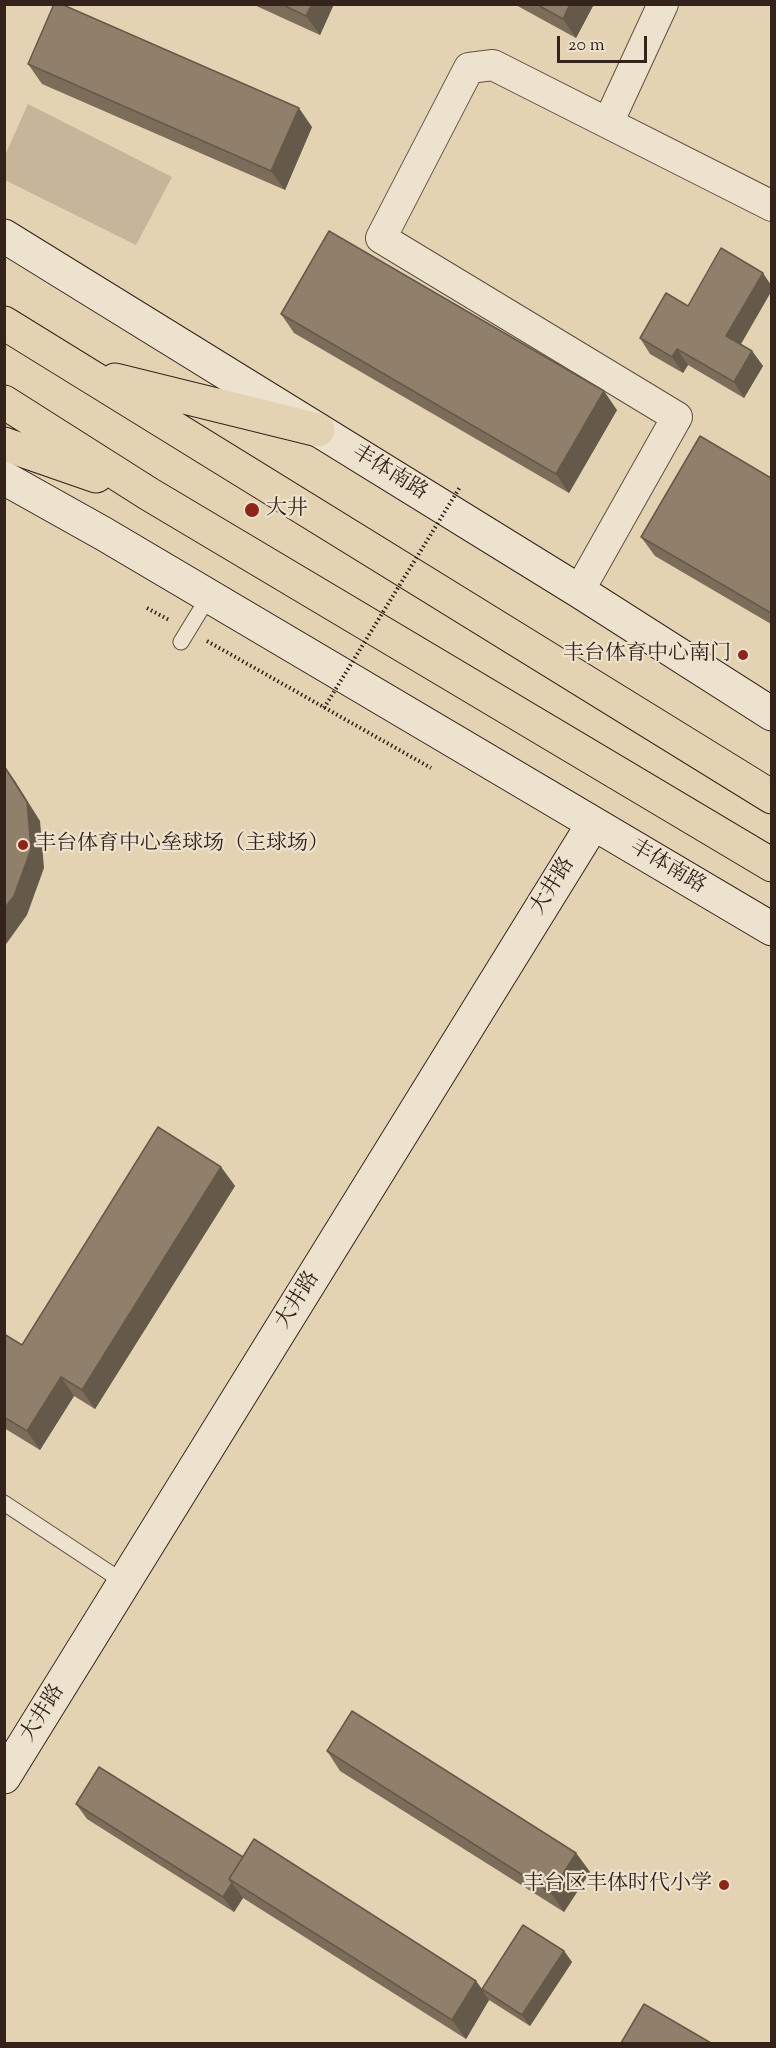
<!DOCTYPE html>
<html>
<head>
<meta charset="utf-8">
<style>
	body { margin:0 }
	#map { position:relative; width:776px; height:2048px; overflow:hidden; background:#e4d3b3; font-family:"Sorts Mill Goudy",serif }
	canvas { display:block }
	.frame { position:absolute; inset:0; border:6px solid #34231b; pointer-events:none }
	.scale { position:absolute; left:557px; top:36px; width:90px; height:27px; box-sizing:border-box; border:3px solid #34231b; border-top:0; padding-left:8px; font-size:18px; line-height:21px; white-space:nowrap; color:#34231b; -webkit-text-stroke:4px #ede2ce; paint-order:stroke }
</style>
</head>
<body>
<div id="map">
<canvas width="776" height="2048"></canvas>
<div class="frame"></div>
<div class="scale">20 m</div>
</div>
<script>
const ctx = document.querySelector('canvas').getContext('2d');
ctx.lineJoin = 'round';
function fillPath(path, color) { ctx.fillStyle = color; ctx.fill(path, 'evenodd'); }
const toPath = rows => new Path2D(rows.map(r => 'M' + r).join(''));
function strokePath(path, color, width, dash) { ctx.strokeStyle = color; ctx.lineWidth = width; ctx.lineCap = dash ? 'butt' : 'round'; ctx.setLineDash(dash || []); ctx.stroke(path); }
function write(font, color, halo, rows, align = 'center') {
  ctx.font = font + ' "Sorts Mill Goudy","Noto Serif SC",serif'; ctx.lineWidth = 4.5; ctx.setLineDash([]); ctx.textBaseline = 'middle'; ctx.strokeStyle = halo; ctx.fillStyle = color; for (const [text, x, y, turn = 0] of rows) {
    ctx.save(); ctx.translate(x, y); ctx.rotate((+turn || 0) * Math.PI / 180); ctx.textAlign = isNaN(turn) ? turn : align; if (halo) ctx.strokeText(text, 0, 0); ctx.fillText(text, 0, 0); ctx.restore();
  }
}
fillPath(toPath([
	[28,104,172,177,136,245,5,180,5,155]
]), '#c6b599');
const lane = toPath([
	[181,642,209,596],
	[4,1503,125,1583]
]);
const street = toPath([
	[608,123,663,4],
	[579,591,677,417,381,238,469,68,493,65,772,206]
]);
const secondary = toPath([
	[4,236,579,591,772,714],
	[4,478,104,534,772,929],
	[4,1777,593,824]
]);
const highway = toPath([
	[4,323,772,797],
	[115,380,318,430],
	[4,402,149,494,772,865],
	[4,444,96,476]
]);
strokePath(lane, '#604f41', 17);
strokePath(street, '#604f41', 32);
strokePath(secondary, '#34231b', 35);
strokePath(highway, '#34231b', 35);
strokePath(toPath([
	[147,608,169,620],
	[207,641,431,768]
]), '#34231b', 4, [1.5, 3]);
strokePath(lane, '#ede2ce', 15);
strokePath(street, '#ede2ce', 30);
strokePath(secondary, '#ede2ce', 33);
strokePath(highway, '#e4d3b3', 33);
strokePath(toPath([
	[324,708,460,487]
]), '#34231b', 4, [1.5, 3]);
fillPath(toPath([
	[252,4,334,4,320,35],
	[514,4,594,4,576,38],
	[28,64,312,127,285,190,42,84],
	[688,306,741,344,752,351,763,366,744,398,688,365,683,373,650,354,640,338],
	[281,314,617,410,569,493,294,333],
	[771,478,771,624,655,556,641,537],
	[221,1167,235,1186,95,1409,74,1396,40,1450,4,1428,4,1334,22,1345],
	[327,1751,576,1853,590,1872,564,1912,340,1771],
	[76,1804,243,1857,476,1981,482,1989,564,1951,572,1962,530,2026,489,2000,466,2039,243,1898,234,1912,87,1819]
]), '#7c6d5b');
fillPath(toPath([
	[312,4,334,4,320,35,306,16],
	[570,4,594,4,576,38,563,19],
	[299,108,312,127,285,190,271,171],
	[763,273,771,285,771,292,737,351,726,336],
	[677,349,688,365,683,373,672,357],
	[752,351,763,366,744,398,734,382],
	[604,391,617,410,569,493,556,474],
	[4,765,15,781,40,821,44,868,27,915,4,947],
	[221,1167,235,1186,95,1409,82,1390],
	[61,1377,74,1396,40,1450,27,1431],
	[576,1853,590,1872,564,1912,551,1893],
	[232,1883,243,1898,234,1912,223,1897],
	[564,1951,572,1962,530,2026,522,2015],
	[476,1981,489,2000,466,2039,452,2020]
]), '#65594a');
const building = toPath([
	[54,4,61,4,299,108,271,171,28,64,54,4],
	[281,4,312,4,306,16,281,4],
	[536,4,570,4,563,19,536,4],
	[329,231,604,391,556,474,281,314,329,231],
	[721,248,763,273,726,336,752,351,734,382,677,349,672,357,640,338,666,293,688,306,721,248],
	[700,436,771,478,771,613,641,537,700,436],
	[4,766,27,802,31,849,14,896,4,909,4,766],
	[158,1127,221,1167,82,1390,61,1377,27,1431,4,1417,4,1334,22,1345,158,1127],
	[352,1711,576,1853,551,1893,327,1751,352,1711],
	[99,1767,243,1857,229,1879,232,1883,223,1897,76,1804,99,1767],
	[254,1839,476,1981,452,2020,229,1879,254,1839],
	[523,1925,564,1951,522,2015,482,1989,523,1925],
	[644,2004,711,2043,621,2043,644,2004]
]);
fillPath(building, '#907f6a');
strokePath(building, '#65594a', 1.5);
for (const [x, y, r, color] of [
	[252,510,8,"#8f2418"],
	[743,655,6,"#8f2418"],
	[23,845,6,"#8f2418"],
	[724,1885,6,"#8f2418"]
]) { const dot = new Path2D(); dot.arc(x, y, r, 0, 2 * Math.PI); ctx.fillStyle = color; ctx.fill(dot); strokePath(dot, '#ede2ce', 2); }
write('21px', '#34231b', '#ede2ce', [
	["丰体南路",389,474,32],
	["丰体南路",667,868,31],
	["大井路",554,887,-58],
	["大井路",299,1301,-58],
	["大井路",44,1714,-58]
]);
write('21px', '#34231b', '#ede2ce', [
	["大井",266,510],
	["丰台体育中心南门",731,655,"right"],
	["丰台体育中心垒球场（主球场）",35,845],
	["丰台区丰体时代小学",712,1885,"right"]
], 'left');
</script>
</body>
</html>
